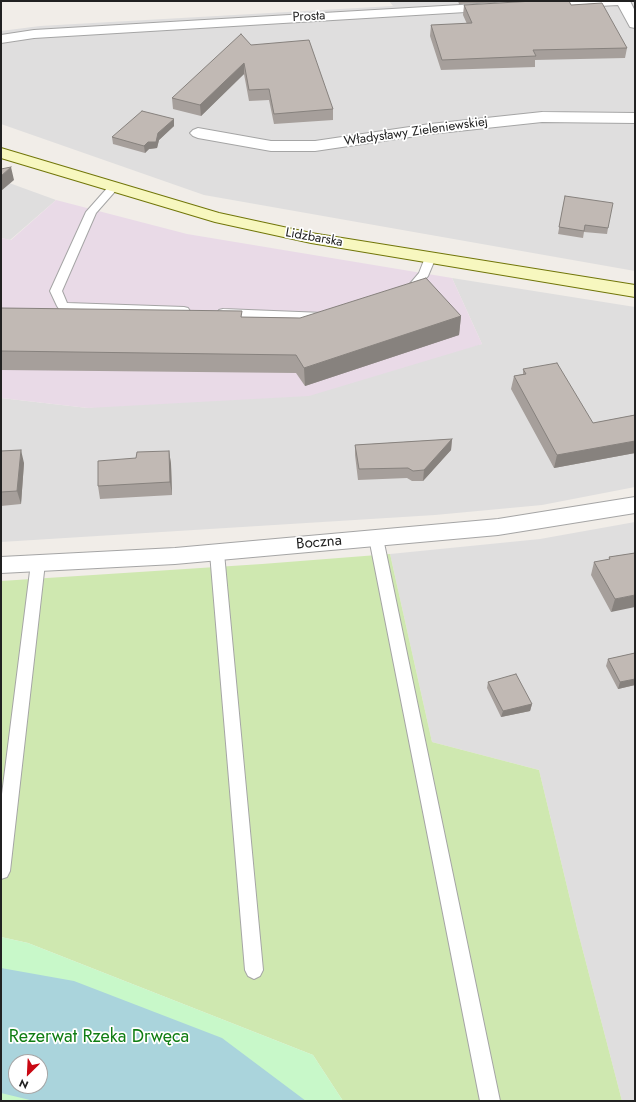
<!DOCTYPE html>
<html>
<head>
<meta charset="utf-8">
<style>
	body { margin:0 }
	#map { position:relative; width:636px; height:1102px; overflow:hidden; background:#f1ede8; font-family:Jost,sans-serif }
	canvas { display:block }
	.frame { position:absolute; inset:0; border:2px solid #212121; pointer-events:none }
	.north { position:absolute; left:8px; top:1054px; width:40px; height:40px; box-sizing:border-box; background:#fff; border:1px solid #a6a6a6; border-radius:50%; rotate:204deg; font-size:11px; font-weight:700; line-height:16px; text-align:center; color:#212121 }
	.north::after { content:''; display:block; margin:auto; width:14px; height:18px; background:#c90813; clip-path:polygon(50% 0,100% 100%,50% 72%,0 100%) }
</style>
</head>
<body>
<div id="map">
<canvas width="636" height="1102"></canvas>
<div class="frame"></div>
<div class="north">N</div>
</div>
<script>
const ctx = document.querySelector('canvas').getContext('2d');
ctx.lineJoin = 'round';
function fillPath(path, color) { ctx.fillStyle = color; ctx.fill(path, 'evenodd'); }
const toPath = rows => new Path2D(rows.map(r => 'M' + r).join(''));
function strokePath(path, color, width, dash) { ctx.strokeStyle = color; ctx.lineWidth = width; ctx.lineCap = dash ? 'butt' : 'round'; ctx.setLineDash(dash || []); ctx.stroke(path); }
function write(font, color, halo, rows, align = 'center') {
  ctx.font = font + ' Jost,sans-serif'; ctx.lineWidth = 3.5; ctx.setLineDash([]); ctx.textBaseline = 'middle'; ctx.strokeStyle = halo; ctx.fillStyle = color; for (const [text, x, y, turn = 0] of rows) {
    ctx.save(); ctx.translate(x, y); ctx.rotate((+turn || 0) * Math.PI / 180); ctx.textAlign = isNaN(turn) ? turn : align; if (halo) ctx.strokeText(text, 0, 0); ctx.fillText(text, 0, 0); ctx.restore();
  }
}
fillPath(toPath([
	[389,1,635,1,635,271,204,195,1,124,1,31,40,26,393,6],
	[1,180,56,200,10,240,1,238],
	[452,278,635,307,635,487,542,505,435,515,1,542,1,398,88,408,482,344],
	[635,522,635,1101,622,1101,577,928,539,770,432,742,390,554,540,539]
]), '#dfdede');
fillPath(toPath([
	[56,200,187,234,452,278,482,344,309,396,88,408,1,398,1,238,11,240]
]), '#e9dae7');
fillPath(toPath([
	[390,554,432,742,539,770,577,928,622,1101,343,1101,313,1055,28,943,1,937,1,581,262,564]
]), '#cfe8b0');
fillPath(toPath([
	[1,937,28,943,313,1055,343,1101,1,1101],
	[16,1062,40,1062,40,1086,16,1086]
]), '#c8f8c9');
fillPath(toPath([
	[1,968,74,981,222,1038,306,1101,34,1101,1,1093],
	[16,1062,40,1062,40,1086,16,1086]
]), '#aad4dc');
const service = toPath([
	[113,185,118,188,96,213,62,291,67,303,184,307,188,308,190,311,188,314,63,310,59,309,57,306,50,291,86,212,109,186,113,185],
	[430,254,436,257,428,276,416,290,403,295,399,293,397,291,399,289,408,286,419,273,426,255,430,254],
	[223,309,324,313,328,314,330,317,328,320,324,321,219,316,217,313,219,310,223,309],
	[376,533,381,534,383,538,500,1101,480,1101,369,538,371,534,376,533],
	[217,548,222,549,224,553,263,970,260,976,254,979,248,976,245,970,210,553,212,549,217,548],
	[38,558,43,559,45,563,10,871,7,877,1,879,1,802,31,563,33,559,38,558]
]);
const minor = toPath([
	[540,1,630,1,635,11,635,28,630,27,618,5,540,9,535,8,533,5,535,2,540,1],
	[494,3,499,4,501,7,499,10,34,38,1,43,1,35,34,30,494,3],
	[542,112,635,113,635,123,542,122,430,134,315,151,271,151,198,138,193,136,190,133,193,130,198,128,271,141,315,141,430,124,542,112],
	[635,497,635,513,498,535,175,564,1,573,1,557,175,548,498,519,635,497]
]);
const secondary = toPath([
	[1,148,219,213,311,233,635,285,635,297,311,243,215,222,1,158,1,148]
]);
strokePath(service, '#a5a5a5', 2);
strokePath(minor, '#a5a5a5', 2);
strokePath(secondary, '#717609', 2);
fillPath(service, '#fff');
fillPath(minor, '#fff');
fillPath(secondary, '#f7f7bf');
fillPath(toPath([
	[458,1,530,1,459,4],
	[464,5,571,5,627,48,625,58,535,60,535,67,441,70,430,36,431,25,467,24,463,15],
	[251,45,333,109,333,120,274,124,269,100,249,101,244,74,201,116,173,109,172,98],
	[174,119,174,126,159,140,157,148,149,149,145,153,113,144,112,137],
	[565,196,608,228,607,234,584,232,583,238,558,234],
	[1,308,242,317,300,318,461,316,459,335,305,386,296,373,1,370],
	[523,369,593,423,635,415,635,453,554,468,511,389,514,376,523,374],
	[452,439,451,450,423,481,412,481,407,478,358,480,355,455,355,445],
	[1,451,24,463,21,504,1,506],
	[169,451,171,464,172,495,100,499,98,486],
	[635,553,611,612,591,575,594,562,609,560,609,557],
	[635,653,635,685,618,689,606,666,608,659],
	[488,682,532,704,530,711,501,717,487,688]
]), '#a69f9b');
fillPath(toPath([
	[244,63,244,74,201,116,200,105],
	[174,119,174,126,159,140,157,148,149,149,145,153,144,146],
	[11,167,14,180,1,191,1,176],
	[461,316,459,335,305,386,304,368],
	[452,439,451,450,423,481,424,470],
	[635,441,635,453,554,468,557,455],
	[21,450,24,463,21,504,17,491],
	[169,451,171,464,172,495,170,482],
	[635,595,635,607,611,612,615,599],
	[635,679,635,685,618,689,620,682],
	[532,704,530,711,501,717,503,711]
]), '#87827e');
const building = toPath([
	[534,1,569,1,571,5,602,3,627,48,533,50,536,56,442,60,431,25,472,23,464,5,534,1],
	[241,34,251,45,309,40,333,109,274,114,269,89,249,90,244,63,200,105,172,98,241,34],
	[142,111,174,119,158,133,156,142,148,142,144,146,112,137,142,111],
	[11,167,1,176,1,169,11,167],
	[565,196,613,203,608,228,585,225,584,231,559,227,565,196],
	[426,278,461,316,304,368,296,355,1,351,1,308,242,311,241,317,300,318,426,278],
	[557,363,593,423,635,415,635,441,557,455,514,376,526,374,523,369,557,363],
	[452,439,424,470,413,471,408,468,359,469,355,445,452,439],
	[21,450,17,491,1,492,1,451,21,450],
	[169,451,170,482,98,486,98,461,136,458,137,452,169,451],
	[635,553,635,595,615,599,594,562,610,559,609,557,635,553],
	[635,653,635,679,620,682,608,659,635,653],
	[516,674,532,704,503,711,488,682,516,674]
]);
fillPath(building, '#c1b9b4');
strokePath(building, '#87827e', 1);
write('13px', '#212121', '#fff', [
	["Prosta",309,17,-3],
	["Władysławy Zieleniewskiej",416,132,-8],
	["Lidzbarska",314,238,10]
]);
write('15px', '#212121', '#fff', [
	["Boczna",319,543,-5]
]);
write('18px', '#107d13', '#fff', [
	["Rezerwat Rzeka Drwęca",99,1038]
]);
</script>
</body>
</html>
